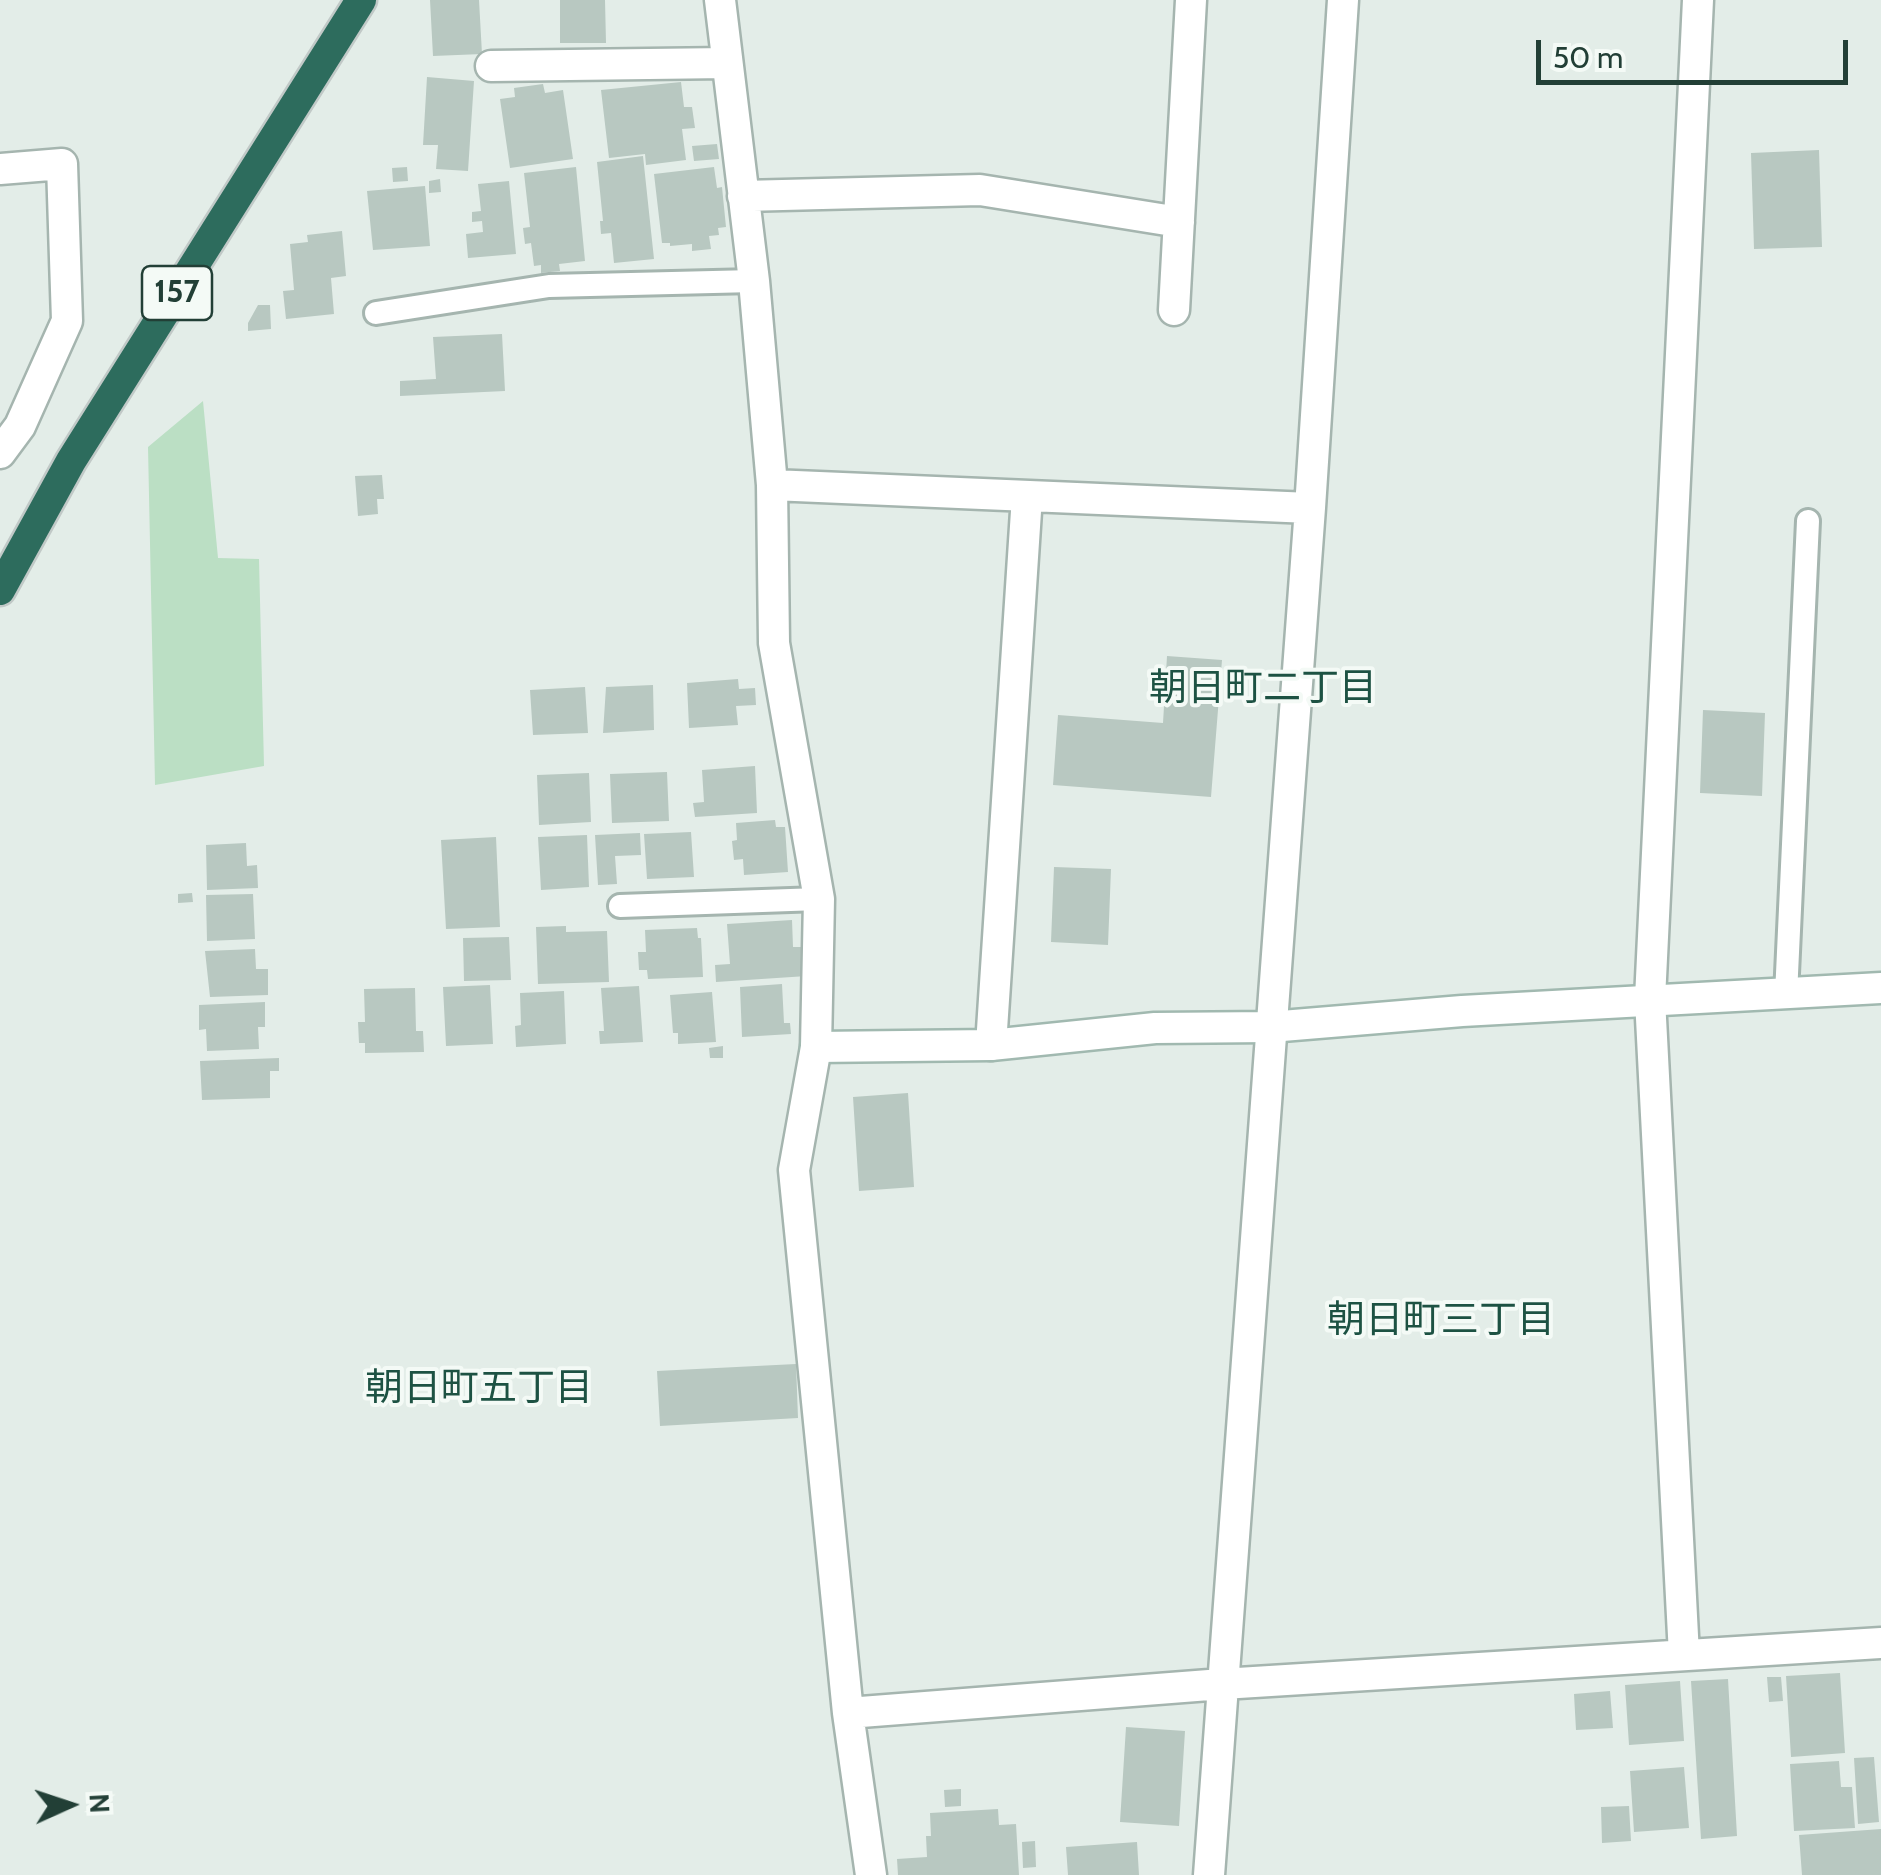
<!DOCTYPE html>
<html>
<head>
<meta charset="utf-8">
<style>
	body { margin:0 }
	#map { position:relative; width:1881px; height:1875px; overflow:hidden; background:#e3ede8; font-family:Cabin,sans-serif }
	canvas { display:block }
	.north { position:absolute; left:20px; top:1755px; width:100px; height:100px; -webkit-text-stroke:8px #f4faf6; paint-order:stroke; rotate:87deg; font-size:28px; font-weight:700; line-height:40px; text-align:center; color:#223f36 }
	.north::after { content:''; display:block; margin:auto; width:35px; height:45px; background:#223f36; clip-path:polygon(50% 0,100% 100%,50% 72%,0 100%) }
	.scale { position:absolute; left:1536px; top:40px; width:312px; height:45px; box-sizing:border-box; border:5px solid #223f36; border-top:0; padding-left:12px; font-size:30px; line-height:35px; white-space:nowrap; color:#223f36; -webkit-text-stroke:8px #f4faf6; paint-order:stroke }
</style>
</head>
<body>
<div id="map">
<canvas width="1881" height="1875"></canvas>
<div class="north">N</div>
<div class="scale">50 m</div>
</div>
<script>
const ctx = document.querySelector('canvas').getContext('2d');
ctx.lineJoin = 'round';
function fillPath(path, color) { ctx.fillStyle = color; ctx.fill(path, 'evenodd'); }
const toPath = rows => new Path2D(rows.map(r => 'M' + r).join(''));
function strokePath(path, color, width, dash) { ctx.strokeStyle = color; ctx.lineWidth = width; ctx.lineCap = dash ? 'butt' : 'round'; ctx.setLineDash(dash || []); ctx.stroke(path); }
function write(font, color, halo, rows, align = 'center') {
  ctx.font = font + ' Cabin,"Noto Sans JP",sans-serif'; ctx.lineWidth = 8; ctx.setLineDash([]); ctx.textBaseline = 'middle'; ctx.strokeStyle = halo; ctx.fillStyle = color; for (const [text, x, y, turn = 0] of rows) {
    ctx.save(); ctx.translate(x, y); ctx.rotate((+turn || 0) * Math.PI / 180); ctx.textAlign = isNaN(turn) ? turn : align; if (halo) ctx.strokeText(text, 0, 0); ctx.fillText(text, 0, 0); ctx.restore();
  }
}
fillPath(toPath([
	[203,401,218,558,259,559,264,766,155,785,148,447]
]), '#bbdfc4');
fillPath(toPath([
	[430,0,479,0,482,54,433,56],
	[560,0,605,0,606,43,560,43],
	[427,77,474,81,468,171,436,169,438,145,423,145],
	[681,82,684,107,692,107,695,128,682,129,686,160,646,165,645,154,609,158,601,90],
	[543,84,545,93,563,90,573,159,510,168,500,99,515,97,514,88],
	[717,144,719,159,694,161,692,146],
	[1819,150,1822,247,1754,249,1751,153],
	[643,156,654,259,614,263,611,233,601,234,600,221,603,221,597,162],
	[407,167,408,181,393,182,392,168],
	[576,167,585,261,559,264,560,271,541,273,541,265,534,266,531,243,525,244,523,228,530,227,524,173],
	[714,167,717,188,722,187,726,227,718,228,719,235,709,236,711,249,692,251,692,244,670,246,670,243,662,243,654,174],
	[440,179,441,192,429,193,429,181],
	[509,181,516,254,468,258,466,234,483,232,482,221,472,222,472,212,481,211,478,184],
	[425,186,430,246,373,250,367,191],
	[342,231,346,276,331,278,334,314,286,319,283,291,294,290,290,244,308,242,307,235],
	[258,305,270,305,271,329,248,331,248,323],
	[502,334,505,391,400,396,400,381,436,379,433,337],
	[382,475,384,499,377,499,378,514,358,516,355,476],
	[1167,656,1222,660,1211,797,1053,785,1058,715,1163,723],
	[738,679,739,689,755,688,756,705,736,706,738,725,689,728,687,683],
	[653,685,654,730,603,733,606,687],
	[585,687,588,733,533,735,530,690],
	[1703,710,1765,713,1762,796,1700,793],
	[755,766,757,813,695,817,693,803,704,802,702,770],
	[667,772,669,821,612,823,610,774],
	[589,773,591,822,539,825,537,775],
	[775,820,776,827,785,827,788,872,744,875,743,859,734,860,732,841,737,840,736,823],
	[691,832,694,877,647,879,644,834],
	[640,833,641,855,615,856,617,884,598,885,595,835],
	[587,835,589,887,541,890,538,837],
	[496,837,500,927,446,929,441,840],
	[246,843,247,866,257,865,258,888,207,890,206,845],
	[1054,867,1111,869,1108,945,1051,942],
	[192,893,193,902,178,903,178,894],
	[253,894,255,939,207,941,206,895],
	[792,920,793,947,805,947,807,976,716,982,715,965,730,964,727,924],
	[566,926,566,932,607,931,609,982,538,984,536,927],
	[697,928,698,938,701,938,703,977,648,979,647,970,639,970,638,952,646,952,645,930],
	[509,937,511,980,464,981,463,938],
	[255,949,256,969,268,969,268,995,210,997,205,951],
	[782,984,784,1023,790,1023,791,1034,742,1037,740,987],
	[490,985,493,1044,446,1046,443,987],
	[639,986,643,1042,600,1044,599,1031,604,1031,601,988],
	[415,988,416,1031,423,1031,424,1052,365,1053,365,1043,359,1043,358,1022,365,1022,364,989],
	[564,991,566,1044,516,1047,515,1026,521,1025,520,993],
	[712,992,716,1042,678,1044,678,1033,673,1033,670,995],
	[265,1002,265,1027,258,1027,259,1049,207,1051,206,1029,199,1030,199,1005],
	[723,1046,723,1058,710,1058,709,1048],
	[279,1058,279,1071,270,1071,270,1098,202,1100,200,1061],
	[908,1093,914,1187,859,1191,853,1097],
	[796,1364,798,1418,660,1426,657,1371],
	[1840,1673,1845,1753,1791,1757,1786,1676],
	[1767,1677,1781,1677,1783,1701,1769,1702],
	[1728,1679,1737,1836,1701,1839,1691,1681],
	[1680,1681,1684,1741,1629,1745,1625,1685],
	[1610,1691,1613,1728,1576,1730,1574,1694],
	[1126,1727,1185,1731,1179,1826,1120,1822],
	[1874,1757,1879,1822,1858,1824,1854,1758],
	[1839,1761,1841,1787,1852,1787,1855,1828,1794,1831,1790,1764],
	[1684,1767,1689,1828,1634,1832,1630,1771],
	[961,1789,961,1806,945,1807,944,1790],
	[1629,1806,1631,1841,1602,1843,1601,1807],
	[998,1809,999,1825,1016,1824,1019,1875,898,1875,897,1859,927,1857,926,1836,931,1836,930,1813],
	[1881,1829,1881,1875,1802,1875,1799,1835],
	[1035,1841,1036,1867,1023,1868,1022,1842],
	[1137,1842,1139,1875,1068,1875,1066,1847]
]), '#b8c8c1');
const lane = toPath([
	[376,313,549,286,754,281],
	[620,906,819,899],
	[1786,995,1808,521]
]);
const street = toPath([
	[720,0,754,281,772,485,774,643,819,899,816,1047,794,1170,848,1713,871,1875],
	[491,66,727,63],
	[0,169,62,164,67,321,20,426,0,453],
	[743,196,980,190,1179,222],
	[1174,310,1191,0],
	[772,485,1310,508],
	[991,1045,1027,496],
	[1684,1655,1650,999,1698,0],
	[848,1713,1222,1684,1881,1643],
	[1209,1875,1310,508,1343,0]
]);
const secondary = toPath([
	[816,1047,991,1045,1155,1028,1270,1027,1462,1011,1881,988]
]);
const highway = toPath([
	[0,590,71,461,361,0]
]);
strokePath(lane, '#a5b5af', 28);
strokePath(street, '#a5b5af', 35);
strokePath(secondary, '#a1b9b0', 35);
strokePath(highway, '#c1c9c7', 35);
strokePath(lane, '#fff', 22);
strokePath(street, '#fff', 30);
strokePath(secondary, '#fff', 30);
strokePath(highway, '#2d6c5d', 30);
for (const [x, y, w] of [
	[177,293,70]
]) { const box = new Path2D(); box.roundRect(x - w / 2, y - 27, w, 54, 8); ctx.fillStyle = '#f4faf6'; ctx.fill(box); strokePath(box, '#223f36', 2.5); }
write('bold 32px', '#223f36', null, [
	["157",177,293]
]);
write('38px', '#1d5243', '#f4faf6', [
	["朝日町二丁目",1263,689],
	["朝日町三丁目",1441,1321],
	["朝日町五丁目",479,1389]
]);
</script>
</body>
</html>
